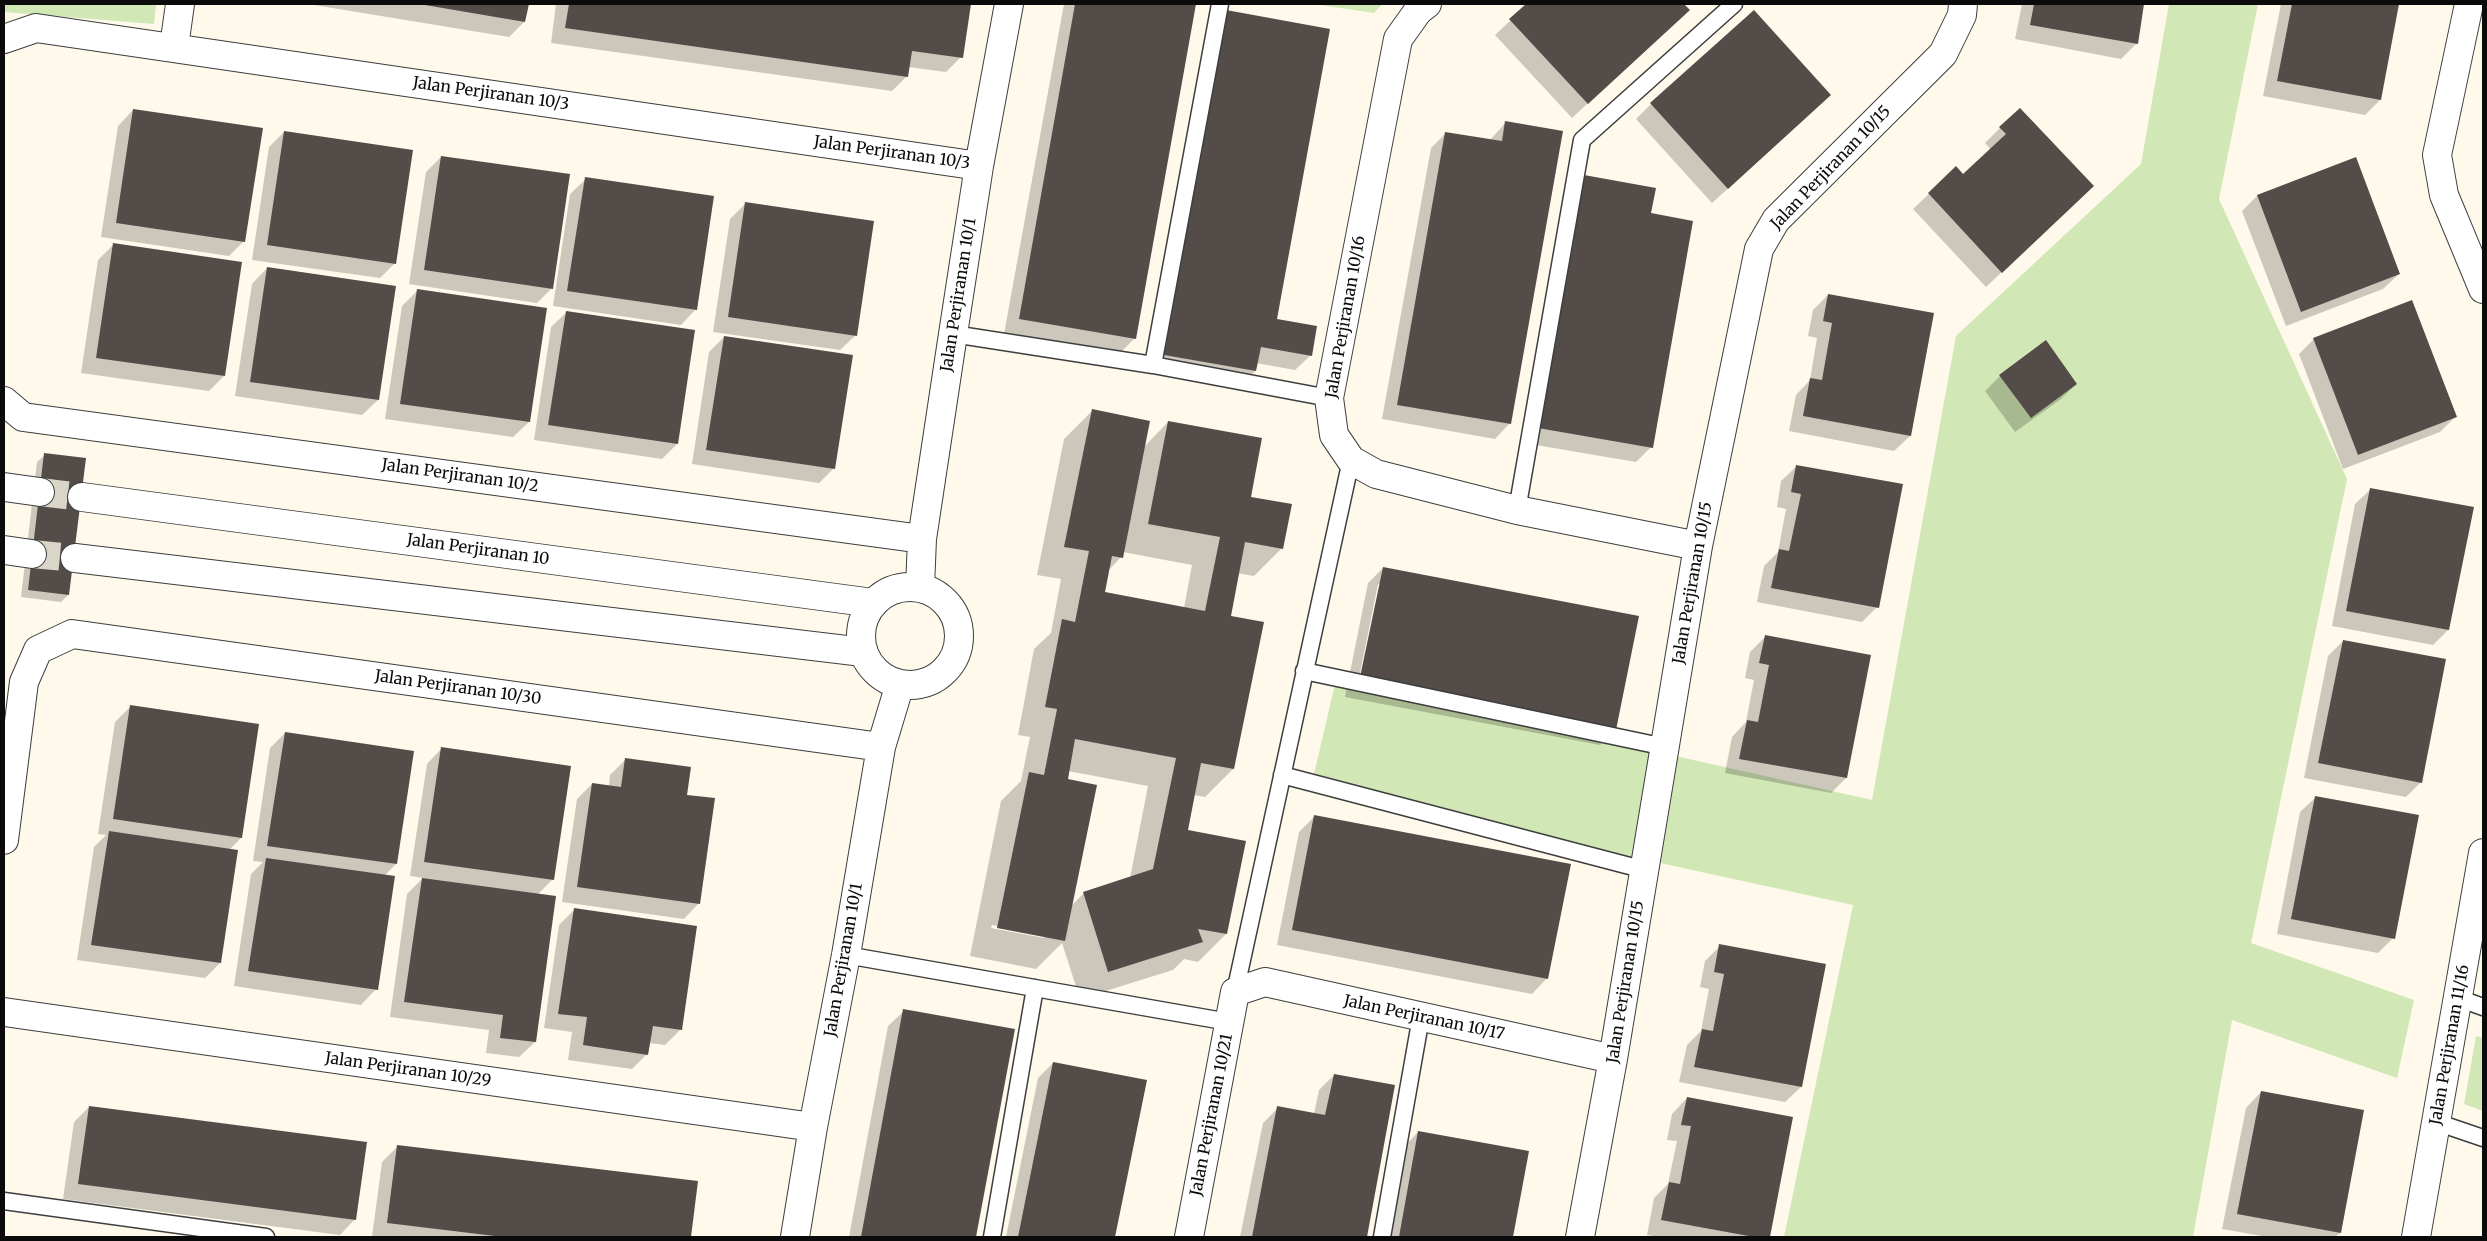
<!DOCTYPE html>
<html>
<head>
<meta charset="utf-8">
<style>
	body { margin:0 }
	#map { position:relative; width:2487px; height:1241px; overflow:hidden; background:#fef9ea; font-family:Merriweather,serif }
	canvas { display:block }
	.frame { position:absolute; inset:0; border:5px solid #0b0b0b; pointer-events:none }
</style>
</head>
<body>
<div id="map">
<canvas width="2487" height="1241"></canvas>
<div class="frame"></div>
</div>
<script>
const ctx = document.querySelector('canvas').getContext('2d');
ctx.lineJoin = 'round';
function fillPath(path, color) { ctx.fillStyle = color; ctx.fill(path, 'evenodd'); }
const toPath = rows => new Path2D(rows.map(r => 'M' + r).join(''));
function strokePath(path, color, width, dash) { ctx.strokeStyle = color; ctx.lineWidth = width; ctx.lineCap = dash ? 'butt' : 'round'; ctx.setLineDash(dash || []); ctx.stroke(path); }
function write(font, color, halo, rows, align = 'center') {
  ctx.font = font + ' Merriweather,serif'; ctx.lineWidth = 5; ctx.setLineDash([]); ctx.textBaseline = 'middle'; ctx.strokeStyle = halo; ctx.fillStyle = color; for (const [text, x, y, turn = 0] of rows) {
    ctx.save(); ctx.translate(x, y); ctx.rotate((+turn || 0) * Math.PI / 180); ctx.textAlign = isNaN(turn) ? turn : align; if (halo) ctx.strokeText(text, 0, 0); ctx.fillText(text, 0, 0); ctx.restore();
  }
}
fillPath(toPath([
	[4,4,156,4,154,24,4,12],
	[1314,4,1382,4,1374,13],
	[2169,4,2258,4,2219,199,2347,479,2251,943,2414,1000,2397,1078,2232,1020,2193,1237,1784,1237,1853,905,1311,787,1336,680,1872,800,1956,336,2141,164],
	[2476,1036,2483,1038,2483,1111,2464,1104]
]), '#d2e7b6');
fillPath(toPath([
	[308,4,527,4,524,22,509,37],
	[556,4,969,4,961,57,946,72,908,67,907,76,892,91,551,43],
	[1064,4,1195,4,1135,338,1120,353,1004,334],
	[1528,4,1683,4,1688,10,1572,118,1495,35],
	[2022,4,2143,4,2136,44,2121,59,2015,39],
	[2281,4,2398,4,2380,100,2365,115,2263,96],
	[1211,26,1276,320,1311,355,1295,370,1256,363,1255,371,1240,386,1150,370],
	[1651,104,1814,110,1712,203,1636,119],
	[133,110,244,241,229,256,101,237,118,126],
	[1506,122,1510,423,1495,439,1382,419,1431,148,1446,133,1490,140],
	[2000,128,2077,201,1986,287,1913,209,1956,168,1963,176,1991,150,1985,143],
	[284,132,395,263,380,278,252,260,269,147],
	[441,157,552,288,537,303,409,284,426,172],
	[586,179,696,309,681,325,553,306,570,194],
	[2257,196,2399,274,2383,289,2286,326,2242,211],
	[745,204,856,335,840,350,713,332,730,219],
	[1650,214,1651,447,1636,462,1524,443],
	[113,245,224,376,209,391,81,373,98,260],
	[267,268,395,287,378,400,362,415,235,396,252,284],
	[418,290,529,422,513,437,385,419,402,306],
	[1828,295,1910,436,1894,451,1789,431,1796,395,1810,380,1817,338,1808,336,1813,310],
	[567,312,677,444,662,459,534,440,551,327],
	[724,337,834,468,819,483,692,464,709,352],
	[2314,339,2455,417,2440,432,2343,469,2299,354],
	[2000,376,2076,384,2061,399,2015,432,1985,391],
	[1092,411,1144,447,1168,422,1249,498,1282,548,1254,576,1237,573,1229,617,1233,769,1205,797,1193,795,1186,831,1226,934,1198,962,1184,959,1173,970,1080,999,1062,943,1036,969,970,956,1001,801,1021,781,1030,737,1018,735,1034,649,1051,633,1061,579,1037,575,1064,439],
	[1123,552,1192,565,1184,608,1104,593,1108,571,1121,557],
	[1068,771,1148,786,1130,878,1083,894,1071,906,1066,780],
	[992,925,1044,936,1044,938,991,928],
	[45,455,68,595,61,602,21,597,37,462],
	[1797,466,1877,607,1862,622,1757,602,1764,566,1778,552,1786,509,1777,507,1781,481],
	[2371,489,2448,630,2433,645,2332,626,2355,504],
	[1383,568,1615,730,1600,745,1345,697,1368,583],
	[1378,584,1380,584,1359,688,1357,688],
	[1765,637,1846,778,1831,793,1725,773,1732,737,1746,722,1754,680,1745,678,1750,652],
	[2343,641,2421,782,2406,797,2304,778,2328,656],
	[130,707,258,725,241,838,229,850,220,963,205,978,77,960,94,847,106,835,98,834,115,722],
	[285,733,396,864,384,876,376,989,361,1005,234,986,251,874,263,862,253,861,270,748],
	[442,748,553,879,537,895,535,1042,519,1057,486,1053,489,1030,390,1017,407,894,423,878,410,876,427,764],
	[625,760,685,796,699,903,684,919,562,902,577,799,592,784,609,786,610,775],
	[2316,797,2393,938,2378,953,2277,934,2300,812],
	[1315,816,1547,978,1532,994,1277,945,1299,832],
	[575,909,696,927,680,1030,665,1045,649,1043,647,1054,632,1069,568,1060,572,1032,544,1028,559,925],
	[1720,946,1801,1087,1785,1102,1679,1082,1687,1045,1701,1031,1709,989,1700,987,1705,961],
	[904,1011,1013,1030,975,1237,849,1237,888,1026],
	[1053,1063,1145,1081,1114,1237,1006,1237,1038,1078],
	[1334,1075,1394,1086,1365,1237,1240,1237,1263,1123,1278,1108,1314,1114,1319,1090],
	[2261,1092,2340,1233,2335,1237,2268,1237,2222,1229,2246,1108],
	[1687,1098,1791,1118,1768,1237,1659,1237,1647,1235,1654,1198,1668,1184,1677,1141,1667,1140,1672,1114],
	[89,1107,355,1219,340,1235,63,1199,74,1122],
	[1418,1132,1528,1152,1512,1237,1387,1237,1403,1148],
	[397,1147,697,1182,690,1237,372,1237,382,1162]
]), '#0003');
fillPath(toPath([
	[419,4,529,4,525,22],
	[569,4,971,4,963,58,912,51,908,77,565,28],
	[1075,4,1196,4,1136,339,1019,319],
	[1526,4,1684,4,1690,10,1588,104,1509,19],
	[2034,4,2144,4,2138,44,2030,25],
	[2292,4,2399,4,2381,100,2277,81],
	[1226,10,1330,29,1277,319,1317,326,1312,356,1261,347,1256,371,1164,355],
	[1754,10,1831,95,1728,189,1650,103],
	[2020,108,2094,186,2002,273,1928,193,1956,166,1963,174,2006,134,1999,127],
	[133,109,263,128,245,242,116,223],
	[1505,121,1563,131,1511,424,1397,405,1445,132,1502,141],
	[284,131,413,150,396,264,267,245],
	[441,156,570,174,553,289,424,270],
	[2356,157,2400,274,2301,312,2257,195],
	[1584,175,1656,188,1651,213,1693,221,1653,448,1538,428],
	[585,177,714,196,697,310,567,291],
	[745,202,874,221,857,336,728,317],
	[113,243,242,262,225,376,96,358],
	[267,267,396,286,379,400,250,382],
	[417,289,547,308,530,422,400,404],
	[1828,294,1934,313,1911,436,1803,416,1810,378,1822,380,1832,323,1823,321],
	[2412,300,2457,417,2358,455,2313,338],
	[566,311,695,330,678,444,548,425],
	[724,336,853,355,835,469,706,450],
	[2046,340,2077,384,2031,418,1999,375],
	[1092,409,1150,421,1123,558,1112,556,1105,592,1205,611,1220,537,1148,524,1168,421,1262,438,1251,497,1292,504,1283,549,1245,542,1231,616,1264,622,1234,769,1201,763,1188,830,1246,841,1227,934,1198,929,1203,942,1108,972,1083,892,1153,869,1176,758,1075,739,1068,779,1097,785,1065,941,997,928,1029,772,1044,775,1057,709,1045,707,1062,619,1075,622,1089,551,1064,547],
	[44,453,86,458,69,595,28,590],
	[1796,465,1903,484,1879,608,1771,588,1779,549,1789,551,1801,494,1791,492],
	[2370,488,2474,507,2449,630,2346,611],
	[1383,567,1639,616,1616,730,1359,682],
	[1765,635,1871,655,1847,778,1739,759,1747,720,1758,722,1769,665,1759,663],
	[2343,640,2446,659,2422,783,2318,763],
	[130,705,259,724,242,838,113,819],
	[285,732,414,751,397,864,267,846],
	[441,747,571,766,554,880,424,862],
	[625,758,691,767,687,795,715,798,700,904,577,887,592,783,621,787],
	[2315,796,2419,815,2395,939,2291,919],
	[1314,815,1571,864,1548,979,1292,930],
	[109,831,238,850,221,963,91,945],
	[266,858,395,876,378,990,248,971],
	[422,878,556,896,536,1042,500,1038,503,1015,404,1002],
	[574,908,697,926,682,1030,653,1026,648,1055,583,1045,587,1017,558,1014],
	[1719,944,1826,964,1802,1087,1694,1067,1702,1029,1713,1031,1724,974,1714,972],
	[903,1009,1015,1029,976,1237,861,1237],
	[1053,1062,1147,1080,1115,1237,1018,1237],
	[1334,1074,1395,1085,1367,1237,1252,1237,1277,1106,1325,1115],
	[2261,1091,2364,1110,2341,1233,2237,1214],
	[1687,1097,1793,1117,1770,1237,1754,1237,1661,1220,1669,1182,1680,1184,1691,1126,1681,1125],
	[89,1106,367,1142,356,1220,78,1184],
	[1418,1131,1529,1151,1513,1237,1399,1237],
	[397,1145,698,1181,691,1237,503,1237,387,1223]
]), '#534c48');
strokePath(toPath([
	[40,492,82,497],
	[32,554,75,558]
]), '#dad5c9', 28, [28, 14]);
const service = toPath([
	[953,334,1153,365,1329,398],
	[1153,365,1220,4],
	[1517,510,1582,140,1734,4],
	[1304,671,1665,747],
	[1282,775,1645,870],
	[846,955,1229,1022],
	[1235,992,1351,460],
	[2458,998,2483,1007],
	[2436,1122,2483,1138],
	[4,1201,266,1237],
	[992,1237,1035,988],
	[1382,1237,1421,1017]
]);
const minor = toPath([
	[1427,4,1418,11,1398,39,1329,398,1334,435,1351,460,1376,474,1517,510,1698,546],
	[2469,4,2437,155,2444,195,2483,289],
	[4,39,36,28,979,166],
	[174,47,180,4],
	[4,401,23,417,922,539],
	[4,487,40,492],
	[82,497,873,603],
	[4,550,32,554],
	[75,558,863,652],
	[920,587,922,539,953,334,979,166,1009,4],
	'861 636a49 49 0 1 1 98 0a49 49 0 1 1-98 0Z',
	[4,840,24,682,38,650,72,634,881,747],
	[4,1012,813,1127],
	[795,1237,813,1127,846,955,881,747,900,684],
	[1189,1237,1235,992,1265,982,1613,1059],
	[1580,1237,1613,1059,1698,546,1759,249,1776,220,1943,54,1962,15,1963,4],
	[2416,1237,2483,853]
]);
strokePath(service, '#3e3e3e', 19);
strokePath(minor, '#3e3e3e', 30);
strokePath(service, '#fff', 16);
strokePath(minor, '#fff', 28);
write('16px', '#0b0b0b', '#fff', [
	["Jalan Perjiranan 10/3",491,94,8],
	["Jalan Perjiranan 10/3",892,153,8],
	["Jalan Perjiranan 10/15",1831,168,-46],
	["Jalan Perjiranan 10/1",959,295,-81],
	["Jalan Perjiranan 10/16",1346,317,-80],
	["Jalan Perjiranan 10/2",460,476,8],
	["Jalan Perjiranan 10",478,550,8],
	["Jalan Perjiranan 10/15",1693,583,-80],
	["Jalan Perjiranan 10/30",458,688,8],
	["Jalan Perjiranan 10/1",844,960,-80],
	["Jalan Perjiranan 10/15",1626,982,-81],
	["Jalan Perjiranan 10/17",1424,1018,12],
	["Jalan Perjiranan 11/16",2450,1045,-80],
	["Jalan Perjiranan 10/29",408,1070,8],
	["Jalan Perjiranan 10/21",1212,1115,-79]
]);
</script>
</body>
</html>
